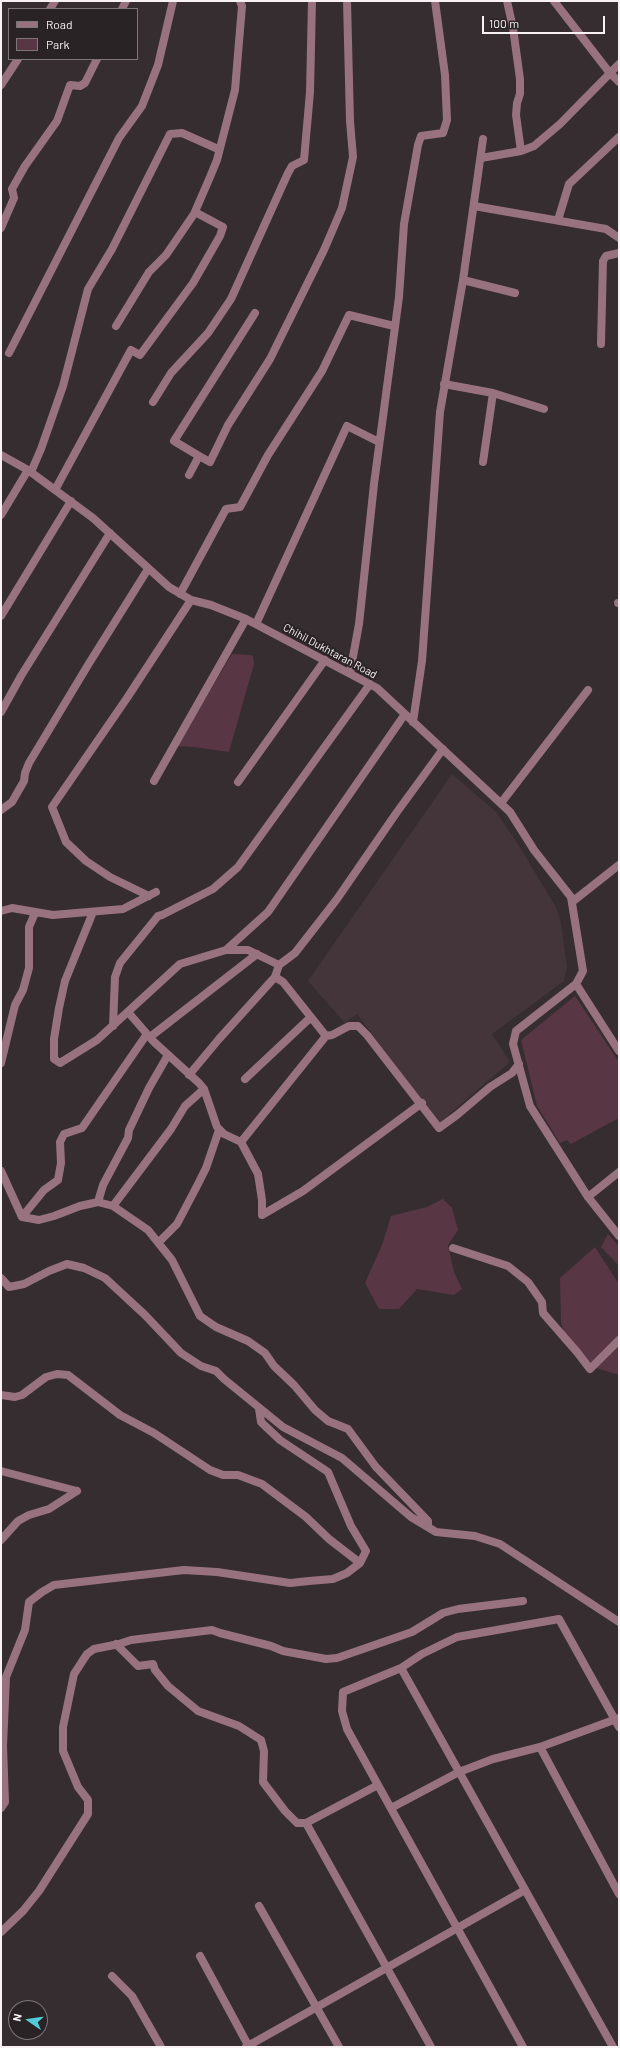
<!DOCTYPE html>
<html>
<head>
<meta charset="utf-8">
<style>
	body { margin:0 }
	#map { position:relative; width:620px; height:2048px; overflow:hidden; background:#352d2f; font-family:Barlow,sans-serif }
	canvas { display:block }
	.frame { position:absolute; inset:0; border:2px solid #f8f2f4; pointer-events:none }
	.legend { position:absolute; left:8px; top:8px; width:130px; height:52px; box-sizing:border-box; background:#2a2326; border:1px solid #7c7678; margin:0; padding:5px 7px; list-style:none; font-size:12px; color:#f8f2f4 }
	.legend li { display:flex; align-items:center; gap:8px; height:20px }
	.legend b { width:20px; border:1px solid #7c7678 }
	.north { position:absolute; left:8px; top:2000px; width:40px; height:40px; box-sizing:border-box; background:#2a2326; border:1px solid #7c7678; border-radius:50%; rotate:283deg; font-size:11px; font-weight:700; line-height:16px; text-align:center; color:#f8f2f4 }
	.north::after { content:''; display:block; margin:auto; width:14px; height:18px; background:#52cbd9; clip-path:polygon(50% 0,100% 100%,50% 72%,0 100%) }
	.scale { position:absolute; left:482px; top:16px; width:123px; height:18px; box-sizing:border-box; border:2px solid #f8f2f4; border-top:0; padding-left:5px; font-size:12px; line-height:14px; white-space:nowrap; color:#f8f2f4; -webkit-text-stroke:3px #2a2326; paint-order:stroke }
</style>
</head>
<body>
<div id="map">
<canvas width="620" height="2048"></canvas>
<div class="frame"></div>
<ul class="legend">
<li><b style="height:5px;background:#997280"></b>Road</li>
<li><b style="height:11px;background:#593644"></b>Park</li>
</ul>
<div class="north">N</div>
<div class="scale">100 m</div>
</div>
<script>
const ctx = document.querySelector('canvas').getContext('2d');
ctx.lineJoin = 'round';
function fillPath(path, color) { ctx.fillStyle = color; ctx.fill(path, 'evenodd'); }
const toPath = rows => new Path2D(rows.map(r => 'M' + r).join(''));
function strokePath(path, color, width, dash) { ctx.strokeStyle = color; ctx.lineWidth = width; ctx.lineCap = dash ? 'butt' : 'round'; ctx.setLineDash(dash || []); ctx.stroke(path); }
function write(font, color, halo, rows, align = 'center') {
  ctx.font = font + ' Barlow,sans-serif'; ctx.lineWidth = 4; ctx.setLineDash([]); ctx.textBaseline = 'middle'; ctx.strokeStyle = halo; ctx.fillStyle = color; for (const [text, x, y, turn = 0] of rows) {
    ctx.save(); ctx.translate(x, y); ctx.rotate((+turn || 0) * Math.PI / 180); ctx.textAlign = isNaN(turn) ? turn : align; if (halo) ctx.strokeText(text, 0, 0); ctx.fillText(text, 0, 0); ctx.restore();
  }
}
fillPath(toPath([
	[452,774,496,812,516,841,556,907,561,923,567,967,564,981,492,1034,510,1062,439,1123,357,1014,345,1023,308,981]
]), '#44353a');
fillPath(toPath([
	[232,654,250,655,253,656,254,664,229,752,194,747,177,746],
	[575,996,619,1062,619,1118,571,1144,567,1140,560,1143,537,1106,521,1040],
	[443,1199,452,1208,458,1230,448,1245,454,1272,462,1289,454,1295,417,1289,399,1309,379,1309,365,1283,382,1245,391,1216,427,1207],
	[608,1234,619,1246,619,1266,601,1247],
	[595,1247,619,1284,619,1375,593,1367,565,1336,561,1322,560,1278]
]), '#593644');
strokePath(toPath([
	[507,1,513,28,520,79,520,94,517,103,516,115,521,151],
	[554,1,609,72,619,82],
	[50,9,55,1],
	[122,9,126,1],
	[1,85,18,59],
	[481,158,521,151,534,146,560,124,619,64],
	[474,206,606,229,619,238],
	[558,220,569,184,619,137],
	[1,228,14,198,12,189,25,166,57,121,70,85,80,86,85,83,97,59],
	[463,280,515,293],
	[116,326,149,272,166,255,194,214,210,177,217,160,235,90,242,6,240,1],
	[601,344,603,261,606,256,619,253],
	[9,353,119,138,142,106,158,65,173,1],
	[444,384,493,393,544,409],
	[153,402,171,373,208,333,231,299,288,173,292,166,304,160,310,92,312,1],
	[1,455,28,470,93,518,169,587,191,600,211,605,246,619,377,688,510,812,534,850,571,897,583,971,576,984,516,1031,513,1044,530,1106,588,1197,619,1236],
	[199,456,174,441,255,313],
	[483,462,493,393],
	[31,472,41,449,63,386,88,289,112,249,170,134,182,133,218,149],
	[189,475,199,456,210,462,228,425,270,359,324,250,342,208,353,157,350,121,347,1],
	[55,490,131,350,140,355,193,283,220,236,223,227,195,212],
	[1,515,28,470],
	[180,594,226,509,240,507,268,455,322,371,349,315,394,326],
	[618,603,619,603],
	[1,616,71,501],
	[256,624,347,426,379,442],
	[350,673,359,624,374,484,399,297,404,224,418,145,421,136,443,133,447,120,445,75,435,1],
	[1,712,21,676,110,533],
	[413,722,422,661,440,412,463,280,483,139],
	[154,781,246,619],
	[238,782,325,660],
	[501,803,588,690],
	[1,810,12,802,24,781,25,773,29,763,88,665,148,569],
	[149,896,110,877,86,861,66,842,52,807,127,698,191,600],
	[572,902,619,865],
	[1,911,12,908,53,915,123,909,156,892],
	[93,912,65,981,59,1008,54,1039,54,1059,60,1063,97,1040,180,964,226,950,248,950,279,965,295,953,337,899,397,812,443,749],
	[226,950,268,912,405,714],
	[279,965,275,977,283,982,326,1036,332,1035,349,1026,358,1026,367,1035,439,1128,457,1115,490,1087,512,1073,519,1064],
	[576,984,619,1051],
	[128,1012,153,1041,199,1083,204,1089,217,1127,224,1134,241,1142,258,1174,262,1200,262,1215,303,1191,422,1103],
	[113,1026,115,977,120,963,158,916,162,915,213,889,238,867,370,684],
	[150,1037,257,954],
	[1,1063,15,1005,23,990,29,968,29,927,35,913],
	[189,1075,219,1039,275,977],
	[245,1079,311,1017],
	[241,1142,326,1036],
	[1,1171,22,1217,39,1220,54,1216,80,1206,98,1202,113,1206,148,1230,172,1260,200,1316,216,1327,248,1341,265,1353,274,1366,294,1385,315,1410,328,1421,348,1429,376,1467,428,1521,428,1527],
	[588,1197,619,1172],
	[98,1202,103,1185,128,1138,129,1130,149,1088,168,1055],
	[113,1206,171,1129,185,1106,204,1089],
	[22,1217,44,1190,58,1180,61,1163,60,1142,64,1134,82,1128,147,1034],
	[159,1242,177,1224,197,1186,206,1168,219,1130],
	[453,1248,508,1266,528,1282,542,1302,543,1313,577,1352,590,1369,619,1340],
	[1,1278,9,1287,24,1284,49,1271,67,1264,84,1268,105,1278,145,1315,181,1353,201,1366,216,1371,224,1379,283,1427,342,1458,411,1517,436,1532,475,1536,500,1544,619,1622],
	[1,1395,15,1397,22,1395,46,1377,57,1374,68,1375,120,1415,154,1433,210,1470,223,1475,238,1475,262,1484,306,1517,329,1539,360,1563],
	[1,1471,77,1491],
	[1,1540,18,1521,29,1515,49,1509,77,1491],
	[116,1644,138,1666,153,1664,155,1670,168,1686,198,1711,239,1726,261,1740,264,1751,263,1782,285,1811,297,1823,306,1823,378,1785],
	[401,1668,613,2047],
	[540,1747,619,1894],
	[1,1808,5,1802,3,1746,6,1677,25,1630,29,1602,42,1592,54,1585,184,1570,217,1572,290,1583,309,1581,333,1579,347,1573,360,1563,366,1551,351,1526,328,1472,280,1440,261,1422,259,1409],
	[391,1808,459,1772,493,1759,540,1747,619,1718],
	[306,1823,431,2047],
	[259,1906,339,2047],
	[1,1932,23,1911,39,1891,88,1814,88,1800,78,1787,63,1751,63,1727,74,1674,87,1654,94,1649,119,1644,131,1640,212,1630,220,1633,271,1646,283,1651,326,1659,337,1658,412,1632,443,1613,458,1609,523,1601],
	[200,1956,249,2047],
	[112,1976,132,1996,161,2047],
	[246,2047,525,1890],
	[523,2047,347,1729,342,1711,343,1692,401,1668,422,1654,457,1637,559,1619,619,1727]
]), '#997280', 8);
write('11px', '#f8f2f4', '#2a2326', [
	["Chihil Dukhtaran Road",330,651,28]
]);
</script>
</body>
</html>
